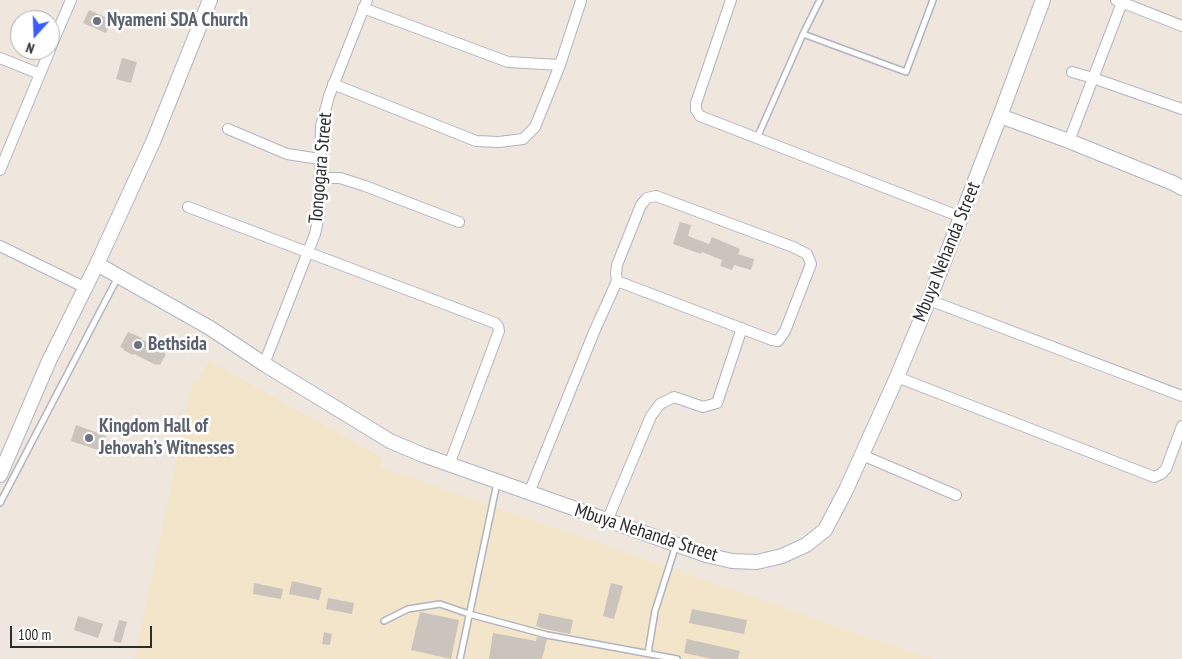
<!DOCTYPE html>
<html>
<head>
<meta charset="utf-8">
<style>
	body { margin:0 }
	#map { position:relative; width:1182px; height:659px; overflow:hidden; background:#efe7dd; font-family:"PT Sans Narrow",sans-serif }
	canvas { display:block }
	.north { position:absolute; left:10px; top:10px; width:50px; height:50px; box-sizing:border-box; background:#fff; border:1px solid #ababab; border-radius:50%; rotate:200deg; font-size:14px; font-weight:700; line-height:20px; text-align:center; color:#2c2c2c }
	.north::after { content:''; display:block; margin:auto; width:18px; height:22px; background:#395dff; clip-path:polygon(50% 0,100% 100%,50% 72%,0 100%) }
	.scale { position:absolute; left:10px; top:626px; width:142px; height:22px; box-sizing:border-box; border:2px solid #2c2c2c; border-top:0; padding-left:6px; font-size:15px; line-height:18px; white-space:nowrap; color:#2c2c2c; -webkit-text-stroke:4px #fff; paint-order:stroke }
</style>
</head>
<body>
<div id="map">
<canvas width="1182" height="659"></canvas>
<div class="north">N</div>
<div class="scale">100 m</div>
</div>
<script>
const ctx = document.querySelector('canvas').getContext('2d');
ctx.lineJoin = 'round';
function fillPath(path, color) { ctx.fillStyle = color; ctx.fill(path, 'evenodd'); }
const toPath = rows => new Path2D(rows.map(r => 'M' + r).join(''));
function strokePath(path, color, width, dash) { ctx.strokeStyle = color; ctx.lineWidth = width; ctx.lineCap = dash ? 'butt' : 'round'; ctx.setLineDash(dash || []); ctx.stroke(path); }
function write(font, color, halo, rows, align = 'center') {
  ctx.font = font + ' "PT Sans Narrow",sans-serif'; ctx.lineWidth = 5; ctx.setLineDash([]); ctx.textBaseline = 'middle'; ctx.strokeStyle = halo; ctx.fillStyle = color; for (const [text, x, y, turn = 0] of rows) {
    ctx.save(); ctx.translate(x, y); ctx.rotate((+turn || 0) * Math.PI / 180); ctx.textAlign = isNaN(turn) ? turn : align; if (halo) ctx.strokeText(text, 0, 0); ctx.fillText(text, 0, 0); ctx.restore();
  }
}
fillPath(toPath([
	[209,361,381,457,381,467,931,659,135,659,191,389]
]), '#f2e5ca');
fillPath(toPath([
	[89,10,112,20,106,33,83,23],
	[122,58,137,62,131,83,116,79],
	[680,222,691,225,688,236,709,244,712,237,740,249,738,254,754,259,751,270,734,265,732,270,720,266,722,260,702,252,701,254,673,244],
	[128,332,142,338,141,339,163,351,163,352,166,354,160,365,157,364,156,365,134,354,133,355,123,350,124,349,120,347],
	[76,425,106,436,101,451,71,441],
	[292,581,322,588,319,600,289,594],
	[254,583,283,589,281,599,253,594],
	[611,583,623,586,614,619,603,616],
	[328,598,354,603,352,614,326,609],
	[692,609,747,620,744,634,689,623],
	[420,612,459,620,451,659,411,650],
	[539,613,573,620,570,634,540,628,540,627,536,626],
	[78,616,103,624,98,638,74,630],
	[119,620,127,622,121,643,113,641],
	[324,632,332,634,330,645,322,644],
	[493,633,536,641,537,637,547,639,542,659,489,659],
	[687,639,740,651,738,659,712,659,684,653]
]), '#cac4bc');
const lane = toPath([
	[803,34,906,72,933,0],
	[757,138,803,34,820,0],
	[0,503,118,277],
	[384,621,408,609,440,604,469,614,547,635,677,659],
	[648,653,655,611,676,545],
	[460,659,497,483]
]);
const street = toPath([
	[731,0,696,103,696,110,700,116,961,217],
	[1116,0,1182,26],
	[363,8,508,62,560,65,581,1],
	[50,49,71,0],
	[0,58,40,74,0,170],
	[1072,72,1093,78,1182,109],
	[40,74,50,50],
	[333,84,476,141,499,142,523,139,535,127,560,65],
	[228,129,287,154,320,159],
	[1069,141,1123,0],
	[319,178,340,178,365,186,459,222],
	[656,196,793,247,807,254,811,264,785,331,778,341,772,340,617,281,616,274,617,265,641,205,647,198,656,196],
	[188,207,495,323,498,326,499,331,449,465],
	[0,246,86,288],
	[929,300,1182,396],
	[264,364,315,234,319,215,321,126,329,96,367,0],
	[897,377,1154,477,1161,474,1166,469,1182,426],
	[862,455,956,495],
	[529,493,594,332,617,281],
	[607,521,651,416,660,404,674,397,703,407,717,403,742,328]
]);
const secondary = toPath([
	[1000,116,1069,141,1173,183,1182,188],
	[97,264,210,328,264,364,390,441,423,455,706,555,732,561,757,562,782,556,806,545,825,530,846,490,897,377,929,300,1000,116,1043,0],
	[0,475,49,361,97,264,153,142,210,0]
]);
strokePath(lane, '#b1b3c1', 8);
strokePath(street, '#b1b3c1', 12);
strokePath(secondary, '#b1b3c1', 16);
strokePath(lane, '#fff', 5);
strokePath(street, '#fff', 10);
strokePath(secondary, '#fff', 14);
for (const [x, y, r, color] of [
	[97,21,5,"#6b7280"],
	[138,345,5,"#6b7280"],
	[89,438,5,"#6b7280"]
]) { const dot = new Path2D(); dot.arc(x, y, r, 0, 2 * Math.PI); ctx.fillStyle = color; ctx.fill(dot); strokePath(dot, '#fff', 2); }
write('bold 19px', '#5b616d', '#fff', [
	["Nyameni SDA Church",107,21],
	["Bethsida",148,345],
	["Kingdom Hall of",99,427],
	["Jehovah’s Witnesses",99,449]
], 'left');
write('19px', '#2c2c2c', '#fff', [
	["Tongogara Street",321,168,-85],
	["Mbuya Nehanda Street",947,252,-68],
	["Mbuya Nehanda Street",646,533,18]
]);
</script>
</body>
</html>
